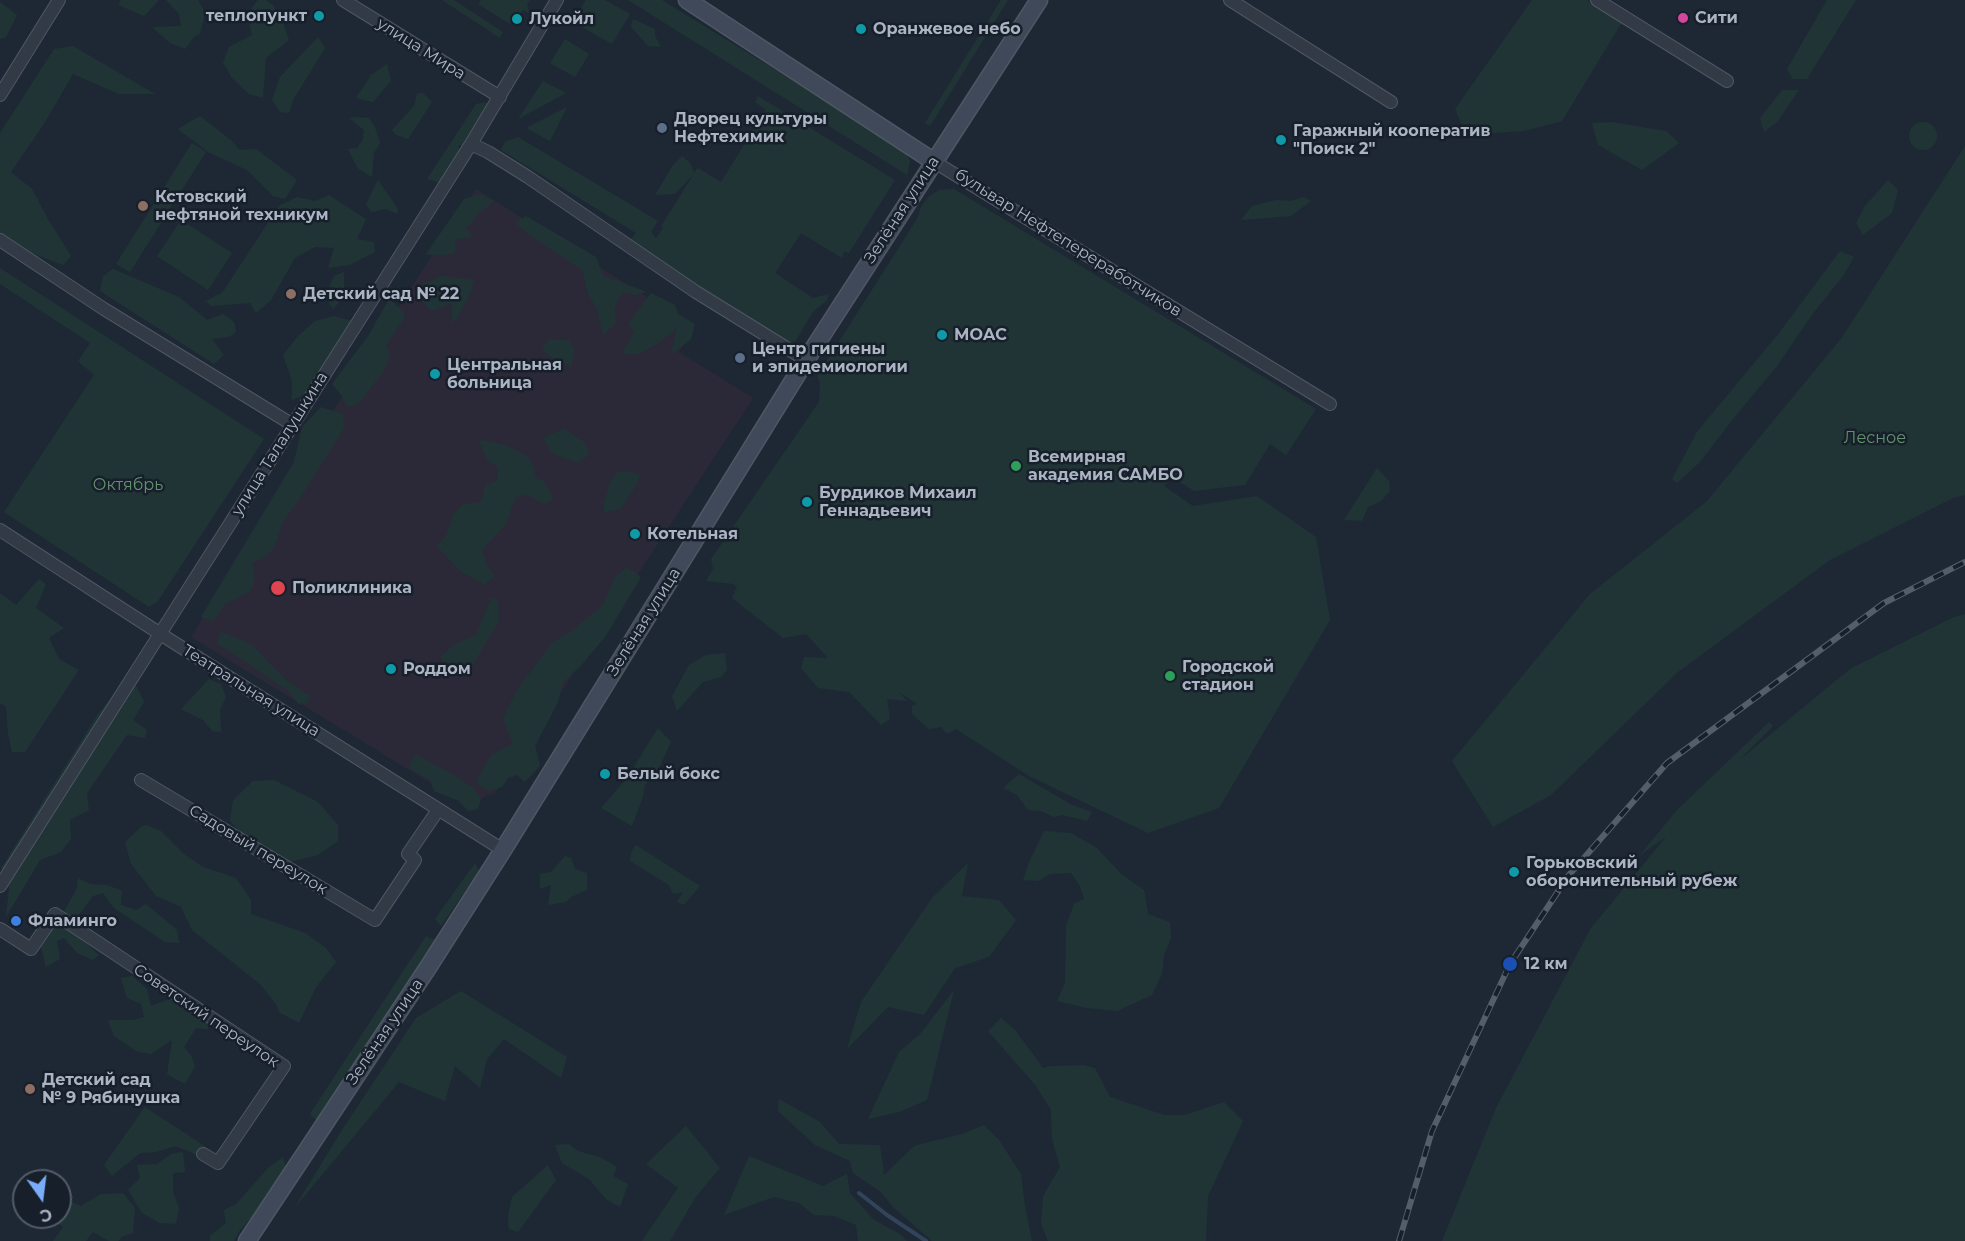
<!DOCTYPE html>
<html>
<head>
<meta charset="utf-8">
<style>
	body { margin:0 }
	#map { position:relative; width:1965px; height:1241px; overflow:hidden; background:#1e2835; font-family:Montserrat,sans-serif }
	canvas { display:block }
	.north { position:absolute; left:12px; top:1169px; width:60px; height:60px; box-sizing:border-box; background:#171f2a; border:2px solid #525b67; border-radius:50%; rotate:166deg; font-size:16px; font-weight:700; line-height:24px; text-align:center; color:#abb4c3 }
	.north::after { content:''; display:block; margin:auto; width:21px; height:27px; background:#7aacf9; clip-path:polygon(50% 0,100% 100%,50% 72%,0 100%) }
</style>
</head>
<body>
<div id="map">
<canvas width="1965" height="1241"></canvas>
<div class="north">С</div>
</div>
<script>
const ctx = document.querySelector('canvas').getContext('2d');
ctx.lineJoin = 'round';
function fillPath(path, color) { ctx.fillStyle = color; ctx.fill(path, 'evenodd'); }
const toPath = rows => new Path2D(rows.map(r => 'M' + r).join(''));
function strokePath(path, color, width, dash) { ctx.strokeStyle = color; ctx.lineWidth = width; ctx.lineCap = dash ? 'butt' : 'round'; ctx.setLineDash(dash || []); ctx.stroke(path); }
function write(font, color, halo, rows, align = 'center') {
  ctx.font = font + ' Montserrat,sans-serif'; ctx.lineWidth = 5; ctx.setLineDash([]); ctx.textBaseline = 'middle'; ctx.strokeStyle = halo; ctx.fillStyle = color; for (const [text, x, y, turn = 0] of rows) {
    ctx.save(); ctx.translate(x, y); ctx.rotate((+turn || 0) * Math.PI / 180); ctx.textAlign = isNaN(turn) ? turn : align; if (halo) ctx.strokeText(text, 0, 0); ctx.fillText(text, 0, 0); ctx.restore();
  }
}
fillPath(toPath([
	[476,189,693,326,679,352,753,398,495,793,465,804,191,637,401,303]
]), '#2b2937');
fillPath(toPath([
	[121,0,159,0,144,16,118,5],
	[166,0,198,0,205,13,200,33,194,37,185,49,170,43,152,27,181,26,179,14],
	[258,0,265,0,273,5,282,20,289,40,266,58,263,98,249,94,232,78,223,63,229,47,252,35,247,14],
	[442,0,454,0,503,32,500,38],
	[481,0,530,0,527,4,529,13,523,10,517,19,514,17,510,24,478,4],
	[586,0,605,0,630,14,612,44,573,22],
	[628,0,662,0,904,149,910,161,907,175],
	[1001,0,1008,0,930,126,925,123],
	[1532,0,1587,0,1622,22,1562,121,1524,131,1466,135,1455,109],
	[1827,0,1856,0,1807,79,1793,79,1787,69],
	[0,2,17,15,6,37,0,39],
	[633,19,655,29,655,36,661,47,648,46,631,27],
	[318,37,325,48,293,100,289,113,280,112,272,100,280,77],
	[565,39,589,54,575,77,550,63],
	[73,46,155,94,119,94,73,74,45,122,11,172,32,189,48,219,71,256,63,265,21,249,0,235,0,133,54,49],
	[387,64,391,81,373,102,356,98,371,75],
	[543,81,566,93,518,119],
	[1782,90,1799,90,1777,122,1764,132,1760,118],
	[423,93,432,102,408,139,396,135,392,130,414,106,417,94],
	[758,96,895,180,849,253,844,251,842,258,801,233,775,273,813,298,829,294,827,300,812,313,792,347,647,253,648,252,630,240,636,233,501,150,505,142,518,137,658,221,651,232,656,238,663,228,661,226,694,174,675,194,655,195,673,165,682,156,690,163,694,173,698,168,721,182,766,110,755,102],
	[487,102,484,116,468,146,458,145,463,156,441,183,427,179,476,104],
	[567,107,550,141,526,128],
	[200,116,232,141,240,150,256,149,297,180,285,199,273,196,247,170,208,152,178,129],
	[356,117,369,118,375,127,380,143,374,153,372,177,358,169,348,149,357,148,363,139,364,130,349,118],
	[1611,122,1666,131,1679,143,1642,170,1598,145,1592,123],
	'1909 136a14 14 0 1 1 28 0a14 14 0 1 1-28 0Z',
	[192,143,206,152,130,272,116,264],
	[1965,146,1965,495,1953,498,1830,560,1678,672,1551,795,1493,827,1452,761,1590,594,1706,502,1841,339],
	[378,180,398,209,397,214,386,209,371,212,366,204],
	[1888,180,1898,190,1892,213,1863,235,1856,223,1865,206],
	[954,189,1316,409,1286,455,1270,444,1245,485,1194,491,1172,477,1164,486,1193,506,1257,496,1316,537,1330,620,1219,808,1148,833,1029,776,956,729,947,734,941,727,929,729,912,714,912,706,917,704,899,692,907,701,887,699,890,719,881,725,849,692,818,688,801,668,804,657,828,658,806,634,783,638,732,598,737,586,733,584,706,581,713,569,711,559,819,402,820,383,817,376,917,219,921,207,928,197,939,190],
	[480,194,494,201,477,215,466,229,474,237,456,239,454,253,441,256,426,254,464,199],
	[329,195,366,219,357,239,374,242,375,252,349,265,328,268,334,248,315,247,295,258,271,300,256,313,250,303,211,306,206,301,222,293,279,206,297,197,315,201],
	[1304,197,1311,201,1291,216,1241,220,1252,206,1276,200,1291,201],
	[526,216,596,257,603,276,647,292,636,295,623,292,614,308,616,323,603,335,597,309,588,294,582,270,534,238,515,223],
	[181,220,232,253,208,290,157,256],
	[1840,251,1854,257,1843,276,1814,312,1777,366,1733,419,1700,462,1677,483,1672,479,1697,432,1779,333],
	[0,268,264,439,158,601,149,607,4,512,94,375,78,361,90,343,0,284],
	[113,269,179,297,207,320,223,314,234,322,236,332,229,337,212,339,224,355,214,364,100,291,103,276],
	[344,272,344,297,333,309,325,297,334,276],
	[442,276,474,280,470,294,457,318,452,323,452,303,432,311,421,300,422,284],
	[651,293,675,305,678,314,695,324,691,339,671,355,677,328,660,342,640,354,622,354,634,332,628,324],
	[389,299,405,313,403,320,386,345,390,354,385,369,360,402,347,407,342,396,332,384,368,336],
	[334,316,352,321,310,392,292,400,292,381,283,355,298,336,315,321],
	[549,339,569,340,574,350,572,366,557,361,542,350],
	[321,407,343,414,344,428,297,503,283,521,274,548,262,559,252,563,255,577,251,591,225,604,213,621,201,617,294,462,302,427],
	[564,429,584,442,590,454,578,463,551,453,544,437],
	[479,440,494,442,510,447,530,458,536,478,544,481,554,499,544,504,527,495,516,497,506,524,482,550,487,566,495,576,484,585,459,570,437,546,446,536,454,514,463,504,481,502,485,485,498,481,498,467,486,458],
	[1377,468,1389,481,1390,491,1381,501,1368,507,1362,521,1344,520],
	[618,471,632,472,640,476,635,487,621,508,604,513,604,503,610,482],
	[627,567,641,577,605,637,580,667,563,682,558,702,535,746,540,766,525,782,517,775,508,778,502,787,488,791,476,782,491,755,513,744,503,718,517,690,553,642,573,630,603,605,615,577],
	[39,579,46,584,36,608,64,628,49,638,59,659,79,670,25,752,12,752,8,734,6,707,0,703,0,593,16,605],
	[491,598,498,599,499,621,468,673,456,674,440,657,455,644,476,635],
	[1965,614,1965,1241,1442,1241,1496,1108,1591,928,1666,837,1639,856,1677,810,1769,722,1773,726,1737,762,1850,669,1954,617],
	[221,632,251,644,285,679,309,696,308,703,298,704,290,692,217,643],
	[725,653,727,670,721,677,703,682,677,711,672,696,689,665,706,655],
	[209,679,221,684,226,697,220,710,221,732,212,731,203,720,181,709],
	[124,682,137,687,144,702,133,720,147,730,145,738,127,735,87,793,89,810,70,820,71,839,61,852,40,860,6,917,9,888,1,868,98,714],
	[658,728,671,742,660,766,644,787,643,797,632,826,601,808,627,778],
	[415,754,454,775,473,788,481,799,478,809,468,811,459,801,434,791,430,780,409,768],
	[1019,774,1072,805,1092,812,1087,821,1062,815,1054,817,1041,811,1028,810,1017,795,1003,788],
	[274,780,318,802,338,825,338,841,318,855,281,864,260,859,253,846,230,821,233,800,253,781],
	[146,825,161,831,184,854,203,867,236,878,251,900,251,914,305,933,326,948,336,962,316,987,299,1023,279,1012,276,1004,260,984,192,930,181,907,156,896,131,864,125,842,141,827],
	[1044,831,1071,833,1097,848,1122,875,1144,890,1148,914,1170,922,1171,938,1164,955,1162,974,1152,995,1117,1011,1087,1008,1057,1001,1065,983,1066,926,1074,904,1084,899,1080,886,1071,873,1050,874,1038,881,1023,880,1030,860],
	[636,845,700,886,684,905,677,902,683,892,673,894,669,885,630,861,632,850],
	[565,856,571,858,575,869,587,873,587,890,571,897,566,902,548,905,551,885,540,889,540,874,551,872],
	[475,863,479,871,441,926,435,919],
	[968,863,962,896,999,900,1016,920,989,957,955,968,924,1015,888,1007,847,1049,861,1002,932,898],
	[78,878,90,884,107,885,122,891,121,905,136,910,146,904,177,930,179,943,165,942,114,908,103,893,93,896,75,920,62,915,77,888],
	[58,920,81,939,99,955,93,960,77,953,64,938,57,941,60,959,46,967,41,947],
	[426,936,435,940,317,1121,310,1114],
	[132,976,147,989,151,1006,170,999,192,999,210,1012,208,1029,196,1028,184,1047,191,1055,195,1066,185,1084,167,1074,172,1040,151,1054,136,1051,114,1036,108,1020,133,1020,144,1017,141,1004,127,998,121,978],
	[954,990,927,1100,899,1112,868,1119,899,1052,921,1033],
	[461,991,567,1057,561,1078,504,1039,487,1059,480,1088,455,1066,445,1101,399,1082,293,1210,342,1130,416,1018],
	[1001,1018,1015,1030,1043,1068,1050,1066,1084,1065,1095,1068,1110,1097,1164,1115,1185,1115,1224,1102,1243,1121,1208,1196,1206,1241,1048,1241,1041,1223,1043,1196,1060,1167,1052,1139,1051,1110,1036,1086,988,1031],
	[779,1099,820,1122,839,1144,880,1145,884,1175,914,1146,962,1134,984,1125,999,1140,1021,1174,1025,1206,1032,1241,932,1241,894,1208,881,1192,853,1173,850,1161,815,1145,778,1111],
	[145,1107,206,1147,199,1156,176,1146,156,1152,140,1153,112,1176,104,1165],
	[686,1126,720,1168,695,1198,670,1241,642,1241,678,1188,646,1164],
	[569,1144,578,1151,600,1157,617,1167,613,1176,628,1184,620,1207,606,1199,589,1179,562,1163,555,1145],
	[183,1152,185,1172,173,1173,173,1192,179,1208,176,1224,160,1223,142,1213,128,1190,140,1178,137,1165,157,1164,171,1154],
	[749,1156,823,1186,847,1174,850,1193,874,1220,900,1234,907,1241,858,1241,856,1225,834,1216,814,1215,799,1203,774,1197,724,1215],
	[283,1157,286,1168,255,1214,240,1230,234,1241,210,1241,210,1236,226,1223,224,1210,236,1204,268,1168],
	[548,1165,556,1180,518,1232,509,1229,508,1216,512,1197],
	[123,1193,135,1208,133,1233,123,1236,118,1241,109,1241,93,1232,86,1241,53,1241,63,1227,49,1217,60,1217,60,1197,81,1206,101,1194]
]), '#203436');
strokePath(toPath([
	[859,1193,887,1215,926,1241]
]), '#31445c', 4);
const street = toPath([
	[343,0,500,97],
	[1230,0,1391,102],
	[1597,0,1727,81],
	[0,95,59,0],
	[471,144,488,152,528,177,696,292,806,360],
	[933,161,1330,404],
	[0,240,104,309,293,425],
	[0,530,173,642,503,850],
	[141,780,375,920,415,860,408,854,438,810],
	[0,886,471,144,557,0],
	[0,929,31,949,55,914,284,1066,218,1163,203,1154]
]);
const secondary = toPath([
	[687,0,933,161],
	[247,1241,429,966,503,850,806,360,1039,0]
]);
strokePath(street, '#4f5764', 14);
strokePath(secondary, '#4f5764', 19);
strokePath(street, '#313a45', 12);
strokePath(secondary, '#3f4959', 16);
const rail = toPath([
	[1399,1241,1432,1131,1510,964,1569,875,1667,763,1884,603,1965,562]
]);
strokePath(rail, '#535e6d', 6);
strokePath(rail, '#171f2a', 4, [11]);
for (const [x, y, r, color] of [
	[319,16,6,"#0f9aa8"],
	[1683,18,6,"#d1479c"],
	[517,19,6,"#0f9aa8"],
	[861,29,6,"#0f9aa8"],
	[662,128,6,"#5c6f8a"],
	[1281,140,6,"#0f9aa8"],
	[143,206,6,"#8d6e63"],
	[291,294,6,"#8d6e63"],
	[942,335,6,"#0f9aa8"],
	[740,358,6,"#5c6f8a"],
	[435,374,6,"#0f9aa8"],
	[1016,466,6,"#2e9e5b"],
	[807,502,6,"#0f9aa8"],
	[635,534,6,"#0f9aa8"],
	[278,588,8,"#e0444e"],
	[391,669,6,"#0f9aa8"],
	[1170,676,6,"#2e9e5b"],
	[605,774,6,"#0f9aa8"],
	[1514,872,6,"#0f9aa8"],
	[16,921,6,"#3f7fe0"],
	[1510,964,8,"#1a4fb4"],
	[30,1089,6,"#8d6e63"]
]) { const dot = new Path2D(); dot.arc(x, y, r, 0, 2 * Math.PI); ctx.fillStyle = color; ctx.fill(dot); strokePath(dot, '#171f2a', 2); }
write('bold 16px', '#abb4c3', '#171f2a', [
	["теплопункт",307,16,"right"],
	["Сити",1695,18],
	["Лукойл",529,19],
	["Оранжевое небо",873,29],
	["Дворец культуры",674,119],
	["Нефтехимик",674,137],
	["Гаражный кооператив",1293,131],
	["\"Поиск 2\"",1293,149],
	["Кстовский",155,197],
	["нефтяной техникум",155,215],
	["Детский сад № 22",303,294],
	["МОАС",954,335],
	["Центр гигиены",752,349],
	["и эпидемиологии",752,367],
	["Центральная",447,365],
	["больница",447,383],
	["Всемирная",1028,457],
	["академия САМБО",1028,475],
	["Бурдиков Михаил",819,493],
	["Геннадьевич",819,511],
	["Котельная",647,534],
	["Поликлиника",292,588],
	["Городской",1182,667],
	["стадион",1182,685],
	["Роддом",403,669],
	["Белый бокс",617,774],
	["Горьковский",1526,863],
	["оборонительный рубеж",1526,881],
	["Фламинго",28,921],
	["12 км",1524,964],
	["Детский сад",42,1080],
	["№ 9 Рябинушка",42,1098]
], 'left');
write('16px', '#abb4c3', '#171f2a', [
	["улица Мира",421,49,32],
	["Зелёная улица",902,210,-57],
	["бульвар Нефтепереработчиков",1068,243,32],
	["улица Талалушкина",280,444,-58],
	["Зелёная улица",644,622,-58],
	["Театральная улица",251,691,32],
	["Садовый переулок",258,850,31],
	["Советский переулок",206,1016,34],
	["Зелёная улица",385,1032,-56]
]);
write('16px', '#63936e', '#171f2a', [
	["Лесное",1875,438],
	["Октябрь",128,485]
]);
</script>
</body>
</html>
